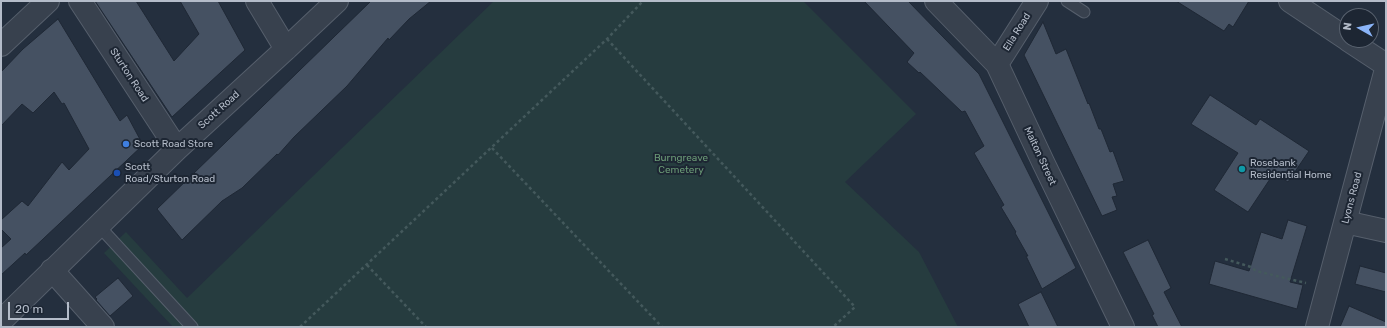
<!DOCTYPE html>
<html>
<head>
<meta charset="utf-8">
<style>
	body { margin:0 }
	#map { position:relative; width:1387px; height:328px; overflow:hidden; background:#242f3e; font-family:Rubik,sans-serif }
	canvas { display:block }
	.frame { position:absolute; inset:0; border:2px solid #b4bcc9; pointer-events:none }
	.north { position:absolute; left:1339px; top:8px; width:40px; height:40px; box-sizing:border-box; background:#1d2633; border:1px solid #59626f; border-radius:50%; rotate:278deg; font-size:11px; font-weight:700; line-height:16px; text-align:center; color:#b4bcc9 }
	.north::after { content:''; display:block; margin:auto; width:14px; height:18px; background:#8ab4f8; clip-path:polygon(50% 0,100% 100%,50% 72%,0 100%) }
	.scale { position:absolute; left:8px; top:302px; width:61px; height:18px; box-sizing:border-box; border:2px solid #b4bcc9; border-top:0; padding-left:5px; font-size:12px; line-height:14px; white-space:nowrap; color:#b4bcc9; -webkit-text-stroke:3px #1d2633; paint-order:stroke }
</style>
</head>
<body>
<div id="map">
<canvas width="1387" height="328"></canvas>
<div class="frame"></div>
<div class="north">N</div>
<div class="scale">20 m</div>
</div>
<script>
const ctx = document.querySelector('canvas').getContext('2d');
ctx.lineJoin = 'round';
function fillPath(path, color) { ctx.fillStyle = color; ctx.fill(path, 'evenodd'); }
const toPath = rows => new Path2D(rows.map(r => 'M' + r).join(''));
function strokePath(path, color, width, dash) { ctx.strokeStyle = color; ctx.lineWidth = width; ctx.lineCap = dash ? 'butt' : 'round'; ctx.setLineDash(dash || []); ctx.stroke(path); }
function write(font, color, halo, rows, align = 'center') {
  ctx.font = font + ' Rubik,sans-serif'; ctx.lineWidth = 4; ctx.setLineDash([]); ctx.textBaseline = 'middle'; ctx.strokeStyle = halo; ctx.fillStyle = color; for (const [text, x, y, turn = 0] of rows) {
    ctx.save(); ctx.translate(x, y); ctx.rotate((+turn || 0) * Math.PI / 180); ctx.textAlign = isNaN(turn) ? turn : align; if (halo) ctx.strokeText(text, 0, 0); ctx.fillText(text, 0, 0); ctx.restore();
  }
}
fillPath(toPath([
	[494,1,803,1,916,114,845,182,919,252,958,327,173,327,104,253,126,232,187,298]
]), '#263c3f');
const building = toPath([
	[95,1,136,1,174,61,199,34,180,1,218,1,245,50,172,117,95,1],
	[371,1,431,1,409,19,389,40,388,38,347,86,294,137,278,155,277,154,242,188,222,201,182,240,157,209,371,1],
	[864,1,908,1,979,74,1076,268,1042,289,1026,256,1028,256,1015,233,1016,232,1001,207,1004,205,974,153,984,146,965,111,962,112,920,72,919,73,907,62,914,53,864,1],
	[1176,1,1249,1,1233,27,1229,24,1224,31,1176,1],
	[58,19,120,121,127,115,143,145,26,255,25,253,1,275,1,248,11,239,1,229,1,220,22,201,28,206,62,162,69,170,89,149,64,103,62,104,54,92,33,113,22,104,1,126,1,72,23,49,58,19],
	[1043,22,1056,54,1066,49,1088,104,1089,103,1099,129,1101,129,1110,152,1113,151,1124,181,1113,184,1117,196,1112,197,1117,210,1102,216,1024,55,1043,22],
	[1210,95,1256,125,1260,119,1309,151,1288,182,1274,173,1248,212,1214,190,1238,153,1191,124,1210,95],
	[1288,220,1307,226,1290,282,1303,285,1297,309,1209,284,1215,261,1249,271,1261,232,1282,239,1288,220],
	[1148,240,1171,288,1164,292,1182,327,1158,327,1152,315,1154,314,1123,252,1148,240],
	[1360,266,1386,273,1386,292,1355,284,1360,266],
	[118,278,133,296,110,316,96,300,97,299,95,297,118,278],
	[1041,292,1058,327,1029,327,1018,304,1041,292],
	[1349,306,1386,322,1386,327,1340,327,1349,306]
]);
fillPath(building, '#455162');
strokePath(building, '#1f2835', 1);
const service = toPath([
	[1067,1,1084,12],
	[98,225,192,327]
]);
const minor = toPath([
	[80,1,177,149],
	[257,1,286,49],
	[936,1,997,64,1043,162,1123,327],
	[1290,1,1347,39],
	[1348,40,1386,65],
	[1,45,48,1],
	[997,64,1037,1],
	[1345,222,1386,231],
	[52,270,103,327],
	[1,321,177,149,286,49,337,1],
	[1317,327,1386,69]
]);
strokePath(service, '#565f6c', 13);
strokePath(minor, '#565f6c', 24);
strokePath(toPath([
	[607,39,855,307,833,327],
	[492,148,662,327],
	[1225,259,1251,267,1256,271,1306,283],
	[367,265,426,327],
	[300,327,607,39,643,1]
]), '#44595c', 2.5, [3, 3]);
strokePath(service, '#38414e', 11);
strokePath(minor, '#38414e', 22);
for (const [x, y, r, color] of [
	[126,144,4,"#3f7fe0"],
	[1242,169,4,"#0f9aa8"],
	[117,173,4,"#1a4fb4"]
]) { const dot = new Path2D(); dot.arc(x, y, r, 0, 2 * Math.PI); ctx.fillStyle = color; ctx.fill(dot); strokePath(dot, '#1d2633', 1.5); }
write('10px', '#b4bcc9', '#1d2633', [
	["Ella Road",1017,32,-58],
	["Sturton Road",129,75,57],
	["Scott Road",219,110,-42],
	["Malton Street",1040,156,65],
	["Lyons Road",1352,198,-75]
]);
write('10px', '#b4bcc9', '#1d2633', [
	["Scott Road Store",134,144],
	["Rosebank",1250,163],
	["Residential Home",1250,175],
	["Scott",125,167],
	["Road/Sturton Road",125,179]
], 'left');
write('10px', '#6b9a76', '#1d2633', [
	["Burngreave",681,158],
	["Cemetery",681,170]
]);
</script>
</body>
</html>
